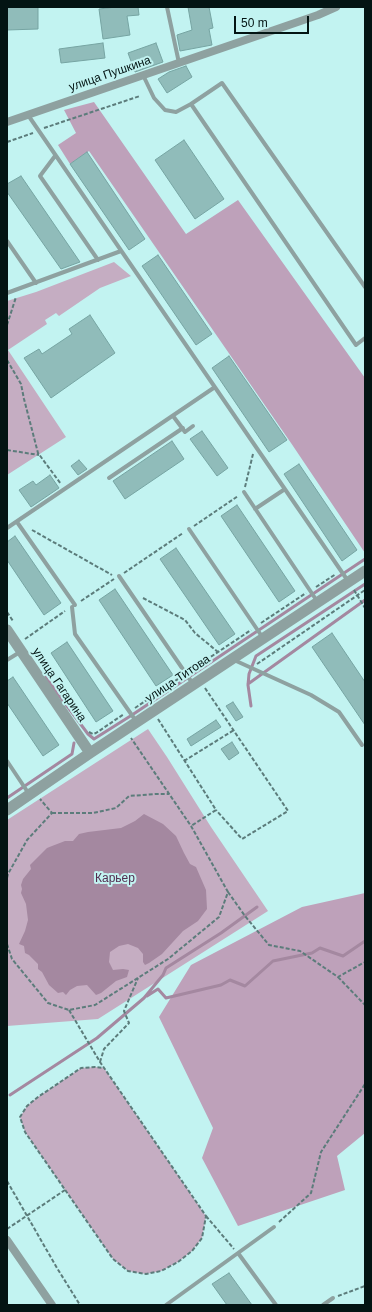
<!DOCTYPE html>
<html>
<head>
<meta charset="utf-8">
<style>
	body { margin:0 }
	#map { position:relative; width:372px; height:1312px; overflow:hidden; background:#c2f3f1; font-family:Helvetica,sans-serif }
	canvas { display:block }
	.frame { position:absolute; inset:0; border:8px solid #031413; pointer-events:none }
	.scale { position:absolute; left:234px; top:16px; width:75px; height:18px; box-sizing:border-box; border:2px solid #031413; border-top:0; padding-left:5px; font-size:12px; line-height:14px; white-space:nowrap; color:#031413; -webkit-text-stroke:3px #c2f3f1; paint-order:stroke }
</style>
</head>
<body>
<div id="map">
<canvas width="372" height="1312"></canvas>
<div class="frame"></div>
<div class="scale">50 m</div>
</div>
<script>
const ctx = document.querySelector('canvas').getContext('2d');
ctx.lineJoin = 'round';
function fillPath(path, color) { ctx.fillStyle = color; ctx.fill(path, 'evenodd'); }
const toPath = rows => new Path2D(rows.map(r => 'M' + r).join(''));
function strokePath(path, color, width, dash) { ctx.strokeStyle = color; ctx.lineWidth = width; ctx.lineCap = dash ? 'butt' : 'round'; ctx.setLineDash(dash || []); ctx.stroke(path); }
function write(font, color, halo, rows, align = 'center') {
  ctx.font = font + ' Helvetica,sans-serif'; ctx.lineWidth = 4; ctx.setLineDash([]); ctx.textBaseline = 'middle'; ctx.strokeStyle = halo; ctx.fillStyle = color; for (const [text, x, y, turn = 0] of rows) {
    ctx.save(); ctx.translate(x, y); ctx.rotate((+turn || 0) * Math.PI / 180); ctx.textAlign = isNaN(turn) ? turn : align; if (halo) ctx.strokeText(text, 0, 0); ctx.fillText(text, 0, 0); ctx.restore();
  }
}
fillPath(toPath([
	[114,262,131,276,100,288,59,316,56,313,45,320,47,324,8,350,66,437,7,475,7,301,36,292],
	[148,729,167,757,211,827,268,911,98,1019,7,1026,7,820],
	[95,1067,104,1068,206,1216,202,1238,192,1251,178,1262,161,1271,146,1274,128,1271,113,1259,25,1132,20,1117,27,1106,38,1097,81,1068]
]), '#c5adc2');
fillPath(toPath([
	[94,102,186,234,238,200,365,378,365,553,291,443,89,151,70,164,58,145,76,133,64,110],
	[365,893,365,1133,337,1156,345,1190,238,1226,202,1158,213,1128,159,1017,191,965,302,907]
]), '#bea1ba');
fillPath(toPath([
	[144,814,163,824,176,836,184,853,190,864,196,867,206,890,207,909,198,921,183,931,162,954,149,963,145,965,143,962,143,954,138,948,128,944,119,946,110,952,109,962,113,970,123,969,129,970,127,977,116,981,101,993,96,995,87,985,77,986,70,990,66,995,63,992,58,993,49,985,42,972,38,969,38,964,29,955,25,953,24,946,19,944,25,931,28,920,26,904,21,893,22,889,21,885,23,879,31,869,30,865,47,848,52,846,65,841,73,841,79,834,88,832,121,828,135,821]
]), '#a488a0');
strokePath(toPath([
	[43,674,88,734,94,739,132,715,365,559],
	[248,684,365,600],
	[251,706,248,685,249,674,256,656,365,584],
	[7,798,72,754,74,743],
	[147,996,158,989,166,998,221,985,230,980,245,986,273,961,312,953,320,948,343,956,365,941],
	[10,1095,97,1038,144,998,163,975,166,968,221,933,257,907]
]), '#a488a0', 3);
const building = toPath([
	[7,7,38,7,38,29,7,30,7,7],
	[116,7,138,7,139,15,127,16,130,35,103,39,99,9,116,7],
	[188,7,209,7,213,28,209,29,212,45,180,51,177,35,192,30,188,7],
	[103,43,105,58,61,63,59,49,103,43],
	[156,43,163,62,135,72,128,53,156,43],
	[186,66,192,77,167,93,158,79,169,72,186,66],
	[184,140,224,199,195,219,155,160,184,140],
	[87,152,145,239,129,250,70,164,87,152],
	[21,176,80,262,61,269,7,192,7,184,21,176],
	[158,255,212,334,196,345,142,266,158,255],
	[90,315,115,353,51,398,24,358,39,349,42,354,72,334,69,329,90,315],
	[229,356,287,440,269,452,212,368,229,356],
	[202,431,228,468,217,476,190,439,202,431],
	[172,441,184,459,125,499,113,481,172,441],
	[79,460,87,469,78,475,71,466,79,460],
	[299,464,357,550,342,561,284,474,299,464],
	[50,475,59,488,31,507,19,490,33,481,36,485,50,475],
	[237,505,295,591,279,602,221,516,237,505],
	[15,536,61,603,44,615,7,560,7,542,15,536],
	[176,548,235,634,219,645,160,559,176,548],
	[115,589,173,675,156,686,99,600,115,589],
	[332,633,365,682,365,725,312,647,332,633],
	[67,642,113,711,96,722,51,653,67,642],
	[13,677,59,745,43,756,7,703,7,681,13,677],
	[233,702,243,717,236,721,226,706,233,702],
	[216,720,221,727,191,746,187,739,216,720],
	[232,742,239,753,229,760,221,749,232,742],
	[229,1273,252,1305,227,1305,212,1284,229,1273]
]);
fillPath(building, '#90bcba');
strokePath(building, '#76a4a2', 1);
strokePath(toPath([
	[44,128,140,96],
	[7,142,33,133],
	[7,325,16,297],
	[7,360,21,384,24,399,38,453,61,484],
	[7,450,39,455],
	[245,487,253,454],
	[194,526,238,496],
	[32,530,112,575],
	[124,573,183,533],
	[316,587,336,574],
	[354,590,365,608],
	[143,598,185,620,195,633,218,652],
	[81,601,114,579],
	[7,612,13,621],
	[261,623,306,593],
	[25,639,65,611],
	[257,664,365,590],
	[191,670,251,630],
	[205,688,288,811,242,839,216,810],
	[135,708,181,677],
	[158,719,216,810,191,826],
	[89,732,93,734,96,733,124,714],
	[184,761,234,730],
	[52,813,93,813,116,808,129,796,156,794,169,794],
	[7,878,8,874,27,840,52,813,40,799],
	[228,892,245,916,269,945,300,951,338,977,365,962],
	[7,944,12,959,48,1003,69,1010,95,1005,168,959,219,917,228,892,191,826,131,738],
	[338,977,365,1005],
	[69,1010,100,1062,206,1216,202,1238,192,1251,178,1262,161,1271,146,1274,128,1271,113,1259,25,1132,20,1117,27,1106,38,1097,81,1068,95,1067,104,1068],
	[100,1062,104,1049,129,1023,124,1011,138,978],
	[7,1181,57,1268,80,1305],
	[206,1216,234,1249],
	[279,1222,311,1193,321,1152,365,1084],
	[7,1229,65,1190],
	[338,1296,365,1286]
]), '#5c7c7b', 2, [4, 2]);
strokePath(toPath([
	[167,7,179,63],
	[143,75,154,98,165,110,176,112,191,104,222,83,365,287],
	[191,104,356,345,365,338],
	[28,115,348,581],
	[55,156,40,176,98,260],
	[7,241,36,283],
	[7,293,121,251],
	[173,416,185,432,193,426],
	[109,478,183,428],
	[244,492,317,601],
	[255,509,285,489],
	[17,522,75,605],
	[7,528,215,387],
	[189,529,263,638],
	[119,576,193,684],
	[72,607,75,634,136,721],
	[7,660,20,652],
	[234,660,311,695,339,712,362,745],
	[7,761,29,794],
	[238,1253,276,1305],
	[166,1305,274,1227],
	[323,1305,333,1298]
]), '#8ea1a0', 4);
strokePath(toPath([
	[7,122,318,15,336,7],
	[7,1240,52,1305]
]), '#8ea1a0', 8);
strokePath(toPath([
	[7,630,90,753],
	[7,810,90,753,365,571]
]), '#8ea1a0', 11);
write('12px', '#031413', '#c2f3f1', [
	["улица Пушкина",110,74,-19],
	["улица Титова",178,679,-34],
	["улица Гагарина",59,685,56]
]);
write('12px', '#522c4f', '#c2f3f1', [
	["Карьер",115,879]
]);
</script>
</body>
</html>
